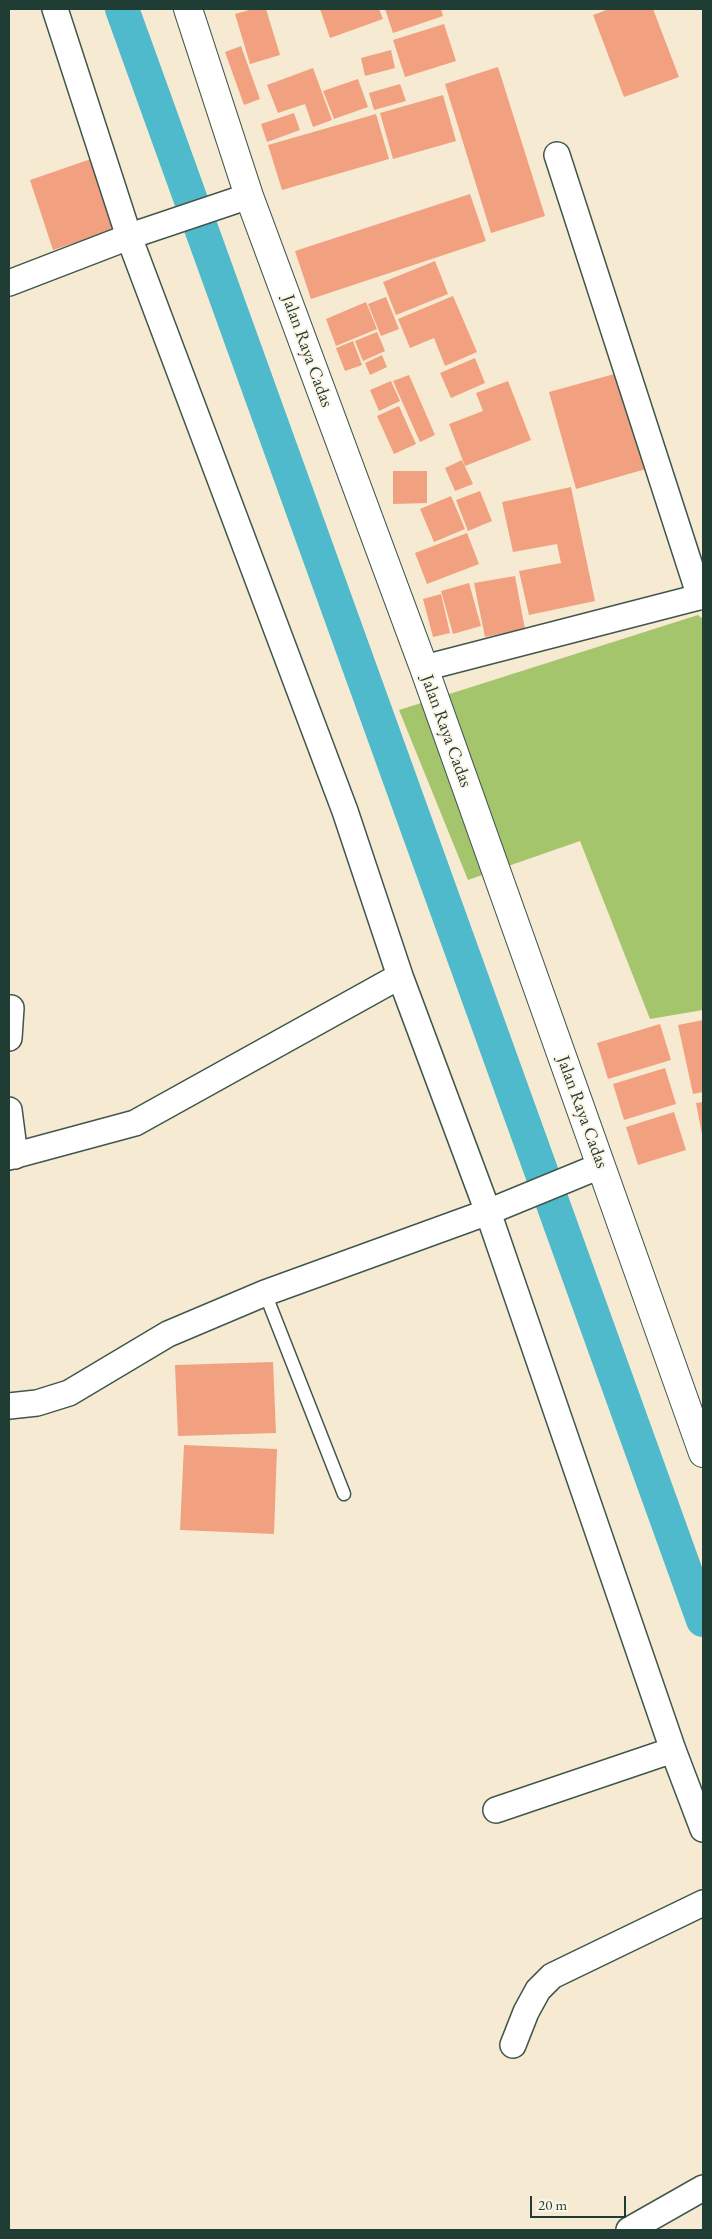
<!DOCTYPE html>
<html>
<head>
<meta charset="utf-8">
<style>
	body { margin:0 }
	#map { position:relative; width:712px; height:2239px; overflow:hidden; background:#f7ead2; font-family:"EB Garamond",serif }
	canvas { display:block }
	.frame { position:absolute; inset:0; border:10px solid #1f3d34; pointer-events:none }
	.scale { position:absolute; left:530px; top:2196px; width:96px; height:22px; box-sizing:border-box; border:2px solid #1f3d34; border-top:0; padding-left:6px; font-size:15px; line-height:18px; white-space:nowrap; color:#1f3d34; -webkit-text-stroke:4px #fcf5e5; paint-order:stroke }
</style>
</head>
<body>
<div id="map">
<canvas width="712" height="2239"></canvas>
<div class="frame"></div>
<div class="scale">20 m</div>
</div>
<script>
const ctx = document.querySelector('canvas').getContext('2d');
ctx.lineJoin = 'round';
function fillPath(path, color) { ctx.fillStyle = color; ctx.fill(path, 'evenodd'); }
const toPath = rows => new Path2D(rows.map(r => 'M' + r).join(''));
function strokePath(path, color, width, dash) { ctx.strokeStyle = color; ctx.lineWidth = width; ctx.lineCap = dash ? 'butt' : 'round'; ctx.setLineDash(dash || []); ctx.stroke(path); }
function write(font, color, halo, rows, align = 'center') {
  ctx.font = font + ' "EB Garamond",serif'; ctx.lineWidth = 4; ctx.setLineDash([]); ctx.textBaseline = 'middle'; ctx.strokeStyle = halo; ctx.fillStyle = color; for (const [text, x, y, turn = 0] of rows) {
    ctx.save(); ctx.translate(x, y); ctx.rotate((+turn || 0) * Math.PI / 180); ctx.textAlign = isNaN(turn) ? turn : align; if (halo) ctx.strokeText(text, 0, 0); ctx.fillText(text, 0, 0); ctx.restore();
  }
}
fillPath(toPath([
	[698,615,703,619,703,1010,650,1019,580,841,468,880,399,710]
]), '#a5c56d');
strokePath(toPath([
	[122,9,703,1620]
]), '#4fbacc', 34);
fillPath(toPath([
	[253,9,266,9,280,55,250,64,235,14],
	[320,9,379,9,383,19,330,38],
	[385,9,441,9,443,16,393,33],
	[609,9,653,9,679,77,624,97,593,15],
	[444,24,456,61,405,77,393,40],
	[241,46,260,99,244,105,225,52],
	[391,50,395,68,365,76,361,58],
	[498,67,545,216,491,233,445,84],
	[313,68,332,120,313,127,305,104,278,113,267,85],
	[358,79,368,107,334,119,323,91],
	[400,84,406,101,374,110,369,93],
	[443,95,456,141,393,159,380,113],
	[294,113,300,130,267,142,261,124],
	[376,114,389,159,282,190,268,145],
	[91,159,114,230,53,250,30,180],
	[470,194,486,241,311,299,295,251],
	[435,261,448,294,396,315,383,282],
	[453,296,477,352,445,366,434,338,410,348,398,319],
	[386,297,399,329,381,336,368,304],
	[366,302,377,329,336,346,326,319],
	[377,332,385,351,363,361,355,341],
	[353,341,362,365,345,371,336,348],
	[382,355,387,367,370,375,365,363],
	[475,358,485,383,451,398,440,373],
	[618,373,646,469,576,489,549,392],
	[409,375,435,435,420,442,393,381],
	[391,381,400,401,379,411,370,390],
	[508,381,531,440,465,466,449,424,483,411,476,393],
	[399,406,416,444,394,454,377,416],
	[462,460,473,484,455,491,445,468],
	[393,471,427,471,427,503,393,504],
	[571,487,595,601,529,615,519,571,561,563,557,544,513,552,502,502],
	[480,491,492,521,468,531,456,500],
	[451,496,465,529,434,542,420,509],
	[467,533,479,564,427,584,415,553],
	[515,576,525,629,485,637,474,583],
	[469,583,481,626,453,634,441,591],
	[441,594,450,633,433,637,423,599],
	[703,1020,703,1092,693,1094,678,1025],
	[660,1024,671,1060,608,1079,597,1043],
	[665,1068,676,1104,624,1120,613,1084],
	[703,1102,703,1133,702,1134,696,1103],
	[674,1112,686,1150,638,1165,626,1127],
	[273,1362,276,1433,178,1436,175,1365],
	[184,1445,277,1449,274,1534,180,1530]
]), '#f1a17f');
const lane = toPath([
	[265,1293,344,1494]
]);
const street = toPath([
	[55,9,129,237,345,811,400,976,488,1212,673,1750,703,1829],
	[557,155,700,597],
	[9,283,139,233,249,196],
	[424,668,703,596],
	[9,1038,11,1008],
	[9,1110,15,1156],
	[9,1157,135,1123,400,976],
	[9,1406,37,1403,69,1393,168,1334,265,1293,488,1212,600,1166],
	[496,1810,673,1750],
	[513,2045,526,2012,538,1990,552,1976,703,1903],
	[629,2230,703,2188]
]);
const secondary = toPath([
	[188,9,249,196,424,668,703,1453]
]);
strokePath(lane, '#3f574c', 15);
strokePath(street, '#3f574c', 28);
strokePath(secondary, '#3f574c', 30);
strokePath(lane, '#fff', 12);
strokePath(street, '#fff', 25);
strokePath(secondary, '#fff', 28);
write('18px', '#1f3d34', '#fcf5e5', [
	["Jalan Raya Cadas",307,351,70],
	["Jalan Raya Cadas",446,731,70],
	["Jalan Raya Cadas",582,1112,70]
]);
</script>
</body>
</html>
